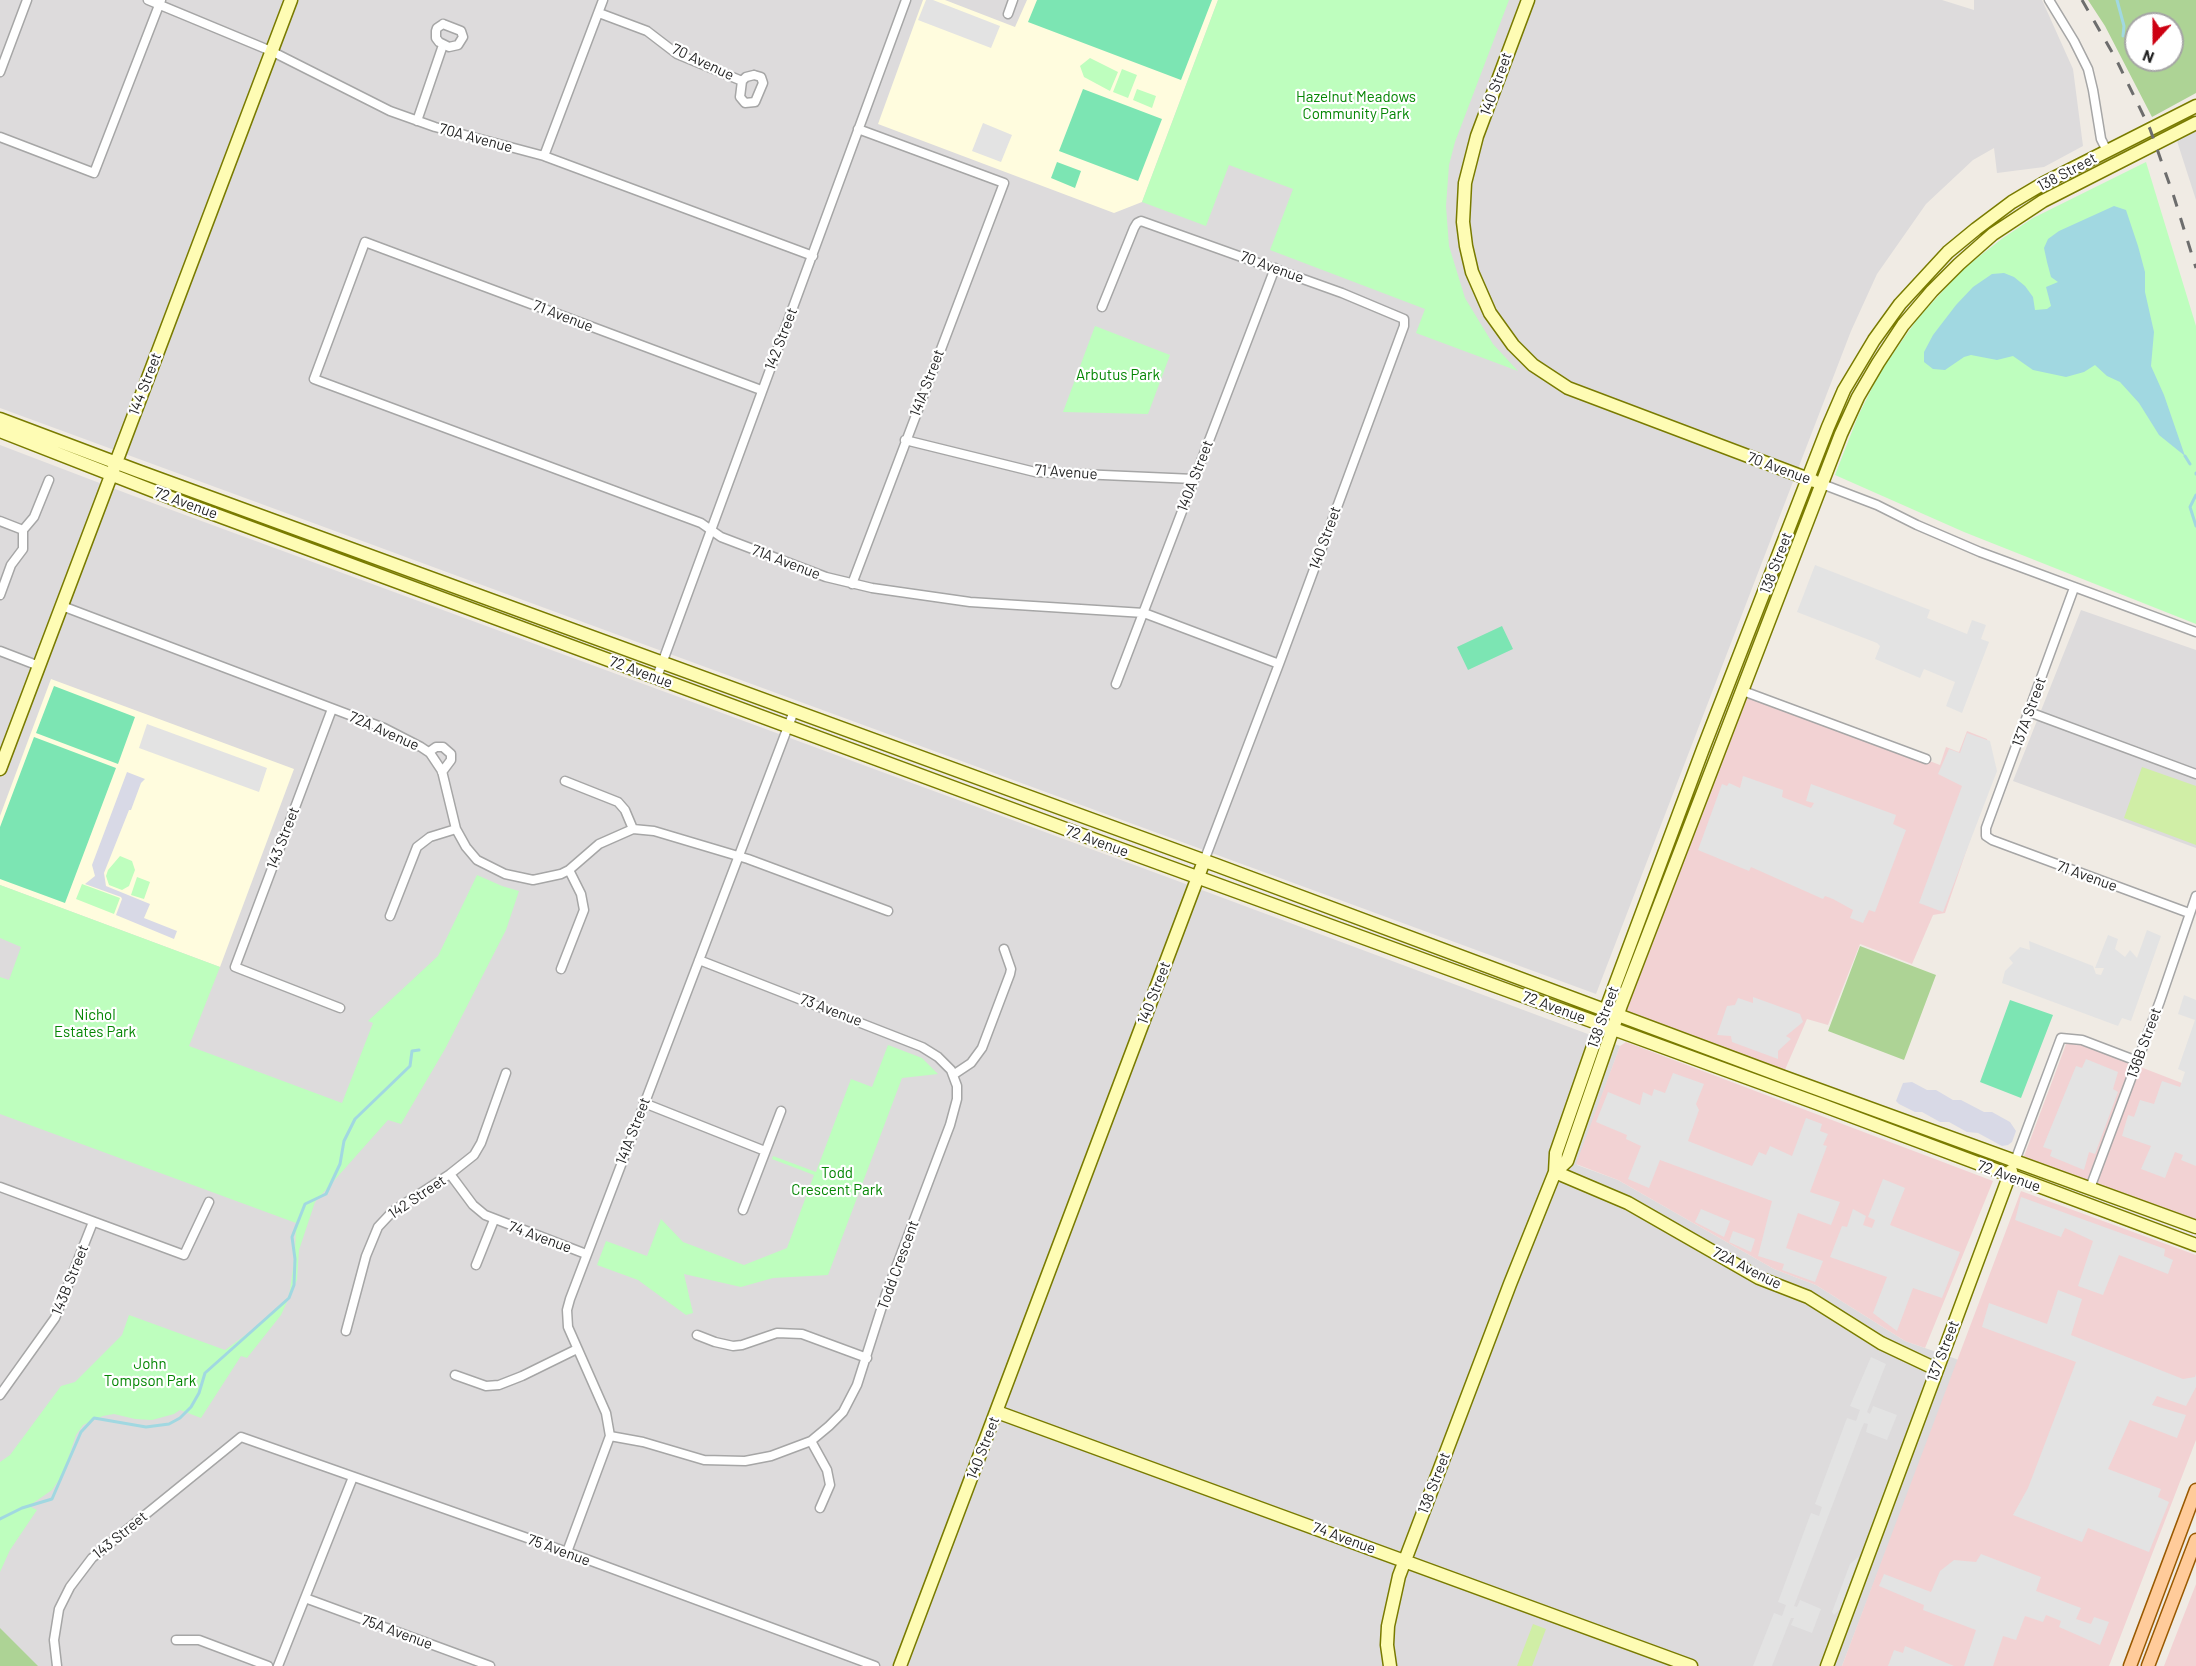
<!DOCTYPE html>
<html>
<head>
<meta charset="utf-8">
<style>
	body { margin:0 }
	#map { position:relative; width:2196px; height:1666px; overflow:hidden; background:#f0ebe4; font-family:Barlow,sans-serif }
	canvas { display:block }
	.north { position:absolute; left:2124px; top:12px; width:60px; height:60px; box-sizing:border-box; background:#fff; border:2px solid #a5a5a5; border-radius:50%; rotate:201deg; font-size:16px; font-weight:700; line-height:24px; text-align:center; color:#1f1f1f }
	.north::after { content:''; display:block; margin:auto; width:21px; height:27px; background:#cd0012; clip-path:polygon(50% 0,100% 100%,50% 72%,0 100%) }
</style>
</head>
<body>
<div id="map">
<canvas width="2196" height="1666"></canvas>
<div class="north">N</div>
</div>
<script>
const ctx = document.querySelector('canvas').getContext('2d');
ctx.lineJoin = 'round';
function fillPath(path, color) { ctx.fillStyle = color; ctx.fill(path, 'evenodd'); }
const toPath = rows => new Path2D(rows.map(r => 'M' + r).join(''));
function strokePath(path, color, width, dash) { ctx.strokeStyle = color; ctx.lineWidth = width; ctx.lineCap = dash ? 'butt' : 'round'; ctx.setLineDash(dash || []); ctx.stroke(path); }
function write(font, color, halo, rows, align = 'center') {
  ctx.font = font + ' Barlow,sans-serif'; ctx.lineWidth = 4.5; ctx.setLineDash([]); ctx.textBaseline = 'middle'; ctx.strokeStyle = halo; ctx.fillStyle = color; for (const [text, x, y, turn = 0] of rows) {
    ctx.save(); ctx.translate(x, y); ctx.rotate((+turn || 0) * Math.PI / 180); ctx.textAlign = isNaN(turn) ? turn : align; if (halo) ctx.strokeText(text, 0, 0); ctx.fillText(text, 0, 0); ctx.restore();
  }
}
fillPath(toPath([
	[0,0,1942,0,1974,10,1974,0,2042,0,2073,69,2083,146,2044,167,1997,173,1994,148,1973,160,1926,204,1877,274,1851,331,1596,994,0,408],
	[2196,128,2196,200,2176,138],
	[0,445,131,495,1175,880,1620,1046,1577,1165,1618,1180,1774,1269,1816,1285,1905,1341,1959,1360,1842,1666,0,1666],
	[2081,610,2196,650,2196,848,2013,781]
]), '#dddbdc');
fillPath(toPath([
	[1742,689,1940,765,1946,747,1959,752,1967,731,1987,739,1995,767,1945,913,1933,915,1912,964,1860,944,1828,1025,1807,1019,1784,1072,1623,1014],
	[2068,1039,2187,1085,2196,1059,2196,1220,2023,1159],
	[1626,1042,1993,1181,1925,1348,1905,1341,1816,1285,1774,1269,1618,1180,1576,1164,1620,1046],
	[2021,1191,2196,1255,2196,1440,2109,1666,1842,1666],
	[2196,1584,2196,1666,2164,1666]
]), '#f2d2d3');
fillPath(toPath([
	[923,0,945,0,1015,27,1027,0,1218,0,1142,202,1114,213,878,124],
	[51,679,294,769,220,967,0,885,0,816]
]), '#fffcde');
fillPath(toPath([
	[2142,767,2196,786,2196,845,2124,818],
	[1533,1624,1546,1629,1532,1666,1517,1666]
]), '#d0eea6');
fillPath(toPath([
	[2088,0,2196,0,2196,93,2152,117,2105,26],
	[2136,24,2172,24,2172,60,2136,60],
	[1860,946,1936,975,1904,1060,1828,1031],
	[0,1628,38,1666,0,1666]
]), '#add395');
fillPath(toPath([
	[1218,0,1509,0,1455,142,1449,165,1446,206,1449,246,1465,298,1493,344,1518,371,1416,333,1425,309,1270,250,1293,189,1229,165,1206,226,1142,202],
	[1090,58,1118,72,1110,91,1084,77,1080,66],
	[1122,69,1137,75,1128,98,1113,92],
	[1137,89,1156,96,1152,108,1133,100],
	[2146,162,2196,326,2196,624,1964,532,1835,475,1858,416,1880,372,1918,318,1963,269,2003,238,2033,218],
	[1095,326,1170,355,1148,414,1063,412],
	[120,856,132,861,135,870,129,886,122,890,109,885,106,876,108,870],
	[477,875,502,886,519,891,506,930,445,1049,401,1124,388,1120,315,1202,299,1250,297,1280,281,1315,247,1358,241,1356,201,1418,180,1410,174,1414,152,1420,135,1419,114,1414,103,1416,83,1425,76,1435,66,1465,59,1480,52,1490,29,1506,37,1510,10,1550,0,1572,0,1462,10,1455,61,1386,75,1382,122,1335,129,1315,225,1350,255,1328,289,1297,295,1254,296,1223,0,1114,0,977,9,980,21,947,0,938,0,885,220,967,189,1046,342,1103,373,1023,368,1021,438,956],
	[137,877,150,882,144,899,131,895],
	[82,884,120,898,114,914,76,899],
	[888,1045,922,1058,938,1074,902,1078,828,1275,773,1278,741,1287,684,1274,693,1313,686,1315,638,1280,597,1265,606,1241,647,1256,661,1219,683,1242,744,1265,787,1248,814,1175,772,1159,773,1156,816,1172,851,1079,872,1087]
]), '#befebe');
fillPath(toPath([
	[1037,0,1212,0,1181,80,1028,22],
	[1083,89,1162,119,1138,181,1059,151],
	[1057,162,1081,171,1075,188,1051,178],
	[1502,626,1513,649,1468,670,1457,647],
	[54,686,135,717,118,764,36,733],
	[34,737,116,768,65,903,0,879,0,827],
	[2010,1000,2053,1015,2021,1098,1980,1082]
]), '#7ce5b3');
fillPath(toPath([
	[926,0,933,0,1000,26,991,48,918,20],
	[983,123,1012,135,1001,162,972,151],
	[1815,565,1930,610,1927,618,1967,634,1972,620,1986,625,1981,639,1989,642,1962,713,1946,706,1955,682,1924,669,1920,678,1875,659,1880,646,1877,643,1797,612],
	[147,724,267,768,259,792,139,748],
	[1967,733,1990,741,1997,771,1943,912,1919,903,1962,786,1938,774,1949,749,1960,753],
	[1743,776,1783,790,1782,797,1811,808,1814,803,1806,801,1811,784,1896,815,1893,824,1906,830,1875,912,1869,910,1863,923,1850,918,1853,910,1833,899,1825,896,1823,899,1751,867,1749,871,1698,850,1722,784,1727,786,1729,783,1740,788],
	[2147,930,2161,936,2131,1021,2122,1018,2118,1026,2002,983,2005,971,2013,963,2009,958,2020,947,2030,950,2029,941,2093,966,2096,974,2101,975,2104,968,2095,968,2108,935,2118,939,2115,949,2125,957,2130,950,2137,958],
	[2184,995,2196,1000,2196,1166,2181,1160,2183,1155,2175,1152,2165,1178,2141,1169,2151,1146,2122,1136,2128,1115,2134,1117,2140,1100,2154,1104,2162,1081,2180,1087,2185,1072,2178,1069,2195,1020,2178,1014],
	[1753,997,1800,1014,1803,1022,1786,1036,1791,1039,1778,1051,1778,1059,1732,1042,1731,1036,1717,1035,1727,1006,1735,1005,1738,998,1753,1003],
	[2086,1059,2118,1072,2113,1089,2118,1092,2095,1154,2089,1152,2084,1170,2050,1156,2052,1150,2043,1147,2076,1066,2082,1068],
	[1673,1073,1704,1084,1696,1104,1699,1110,1688,1141,1752,1166,1759,1152,1766,1155,1770,1146,1792,1156,1806,1118,1822,1124,1820,1131,1828,1134,1823,1145,1827,1146,1810,1192,1840,1202,1831,1225,1798,1213,1786,1248,1823,1261,1815,1282,1782,1270,1784,1264,1758,1256,1772,1201,1660,1160,1649,1188,1628,1179,1641,1146,1626,1139,1627,1135,1596,1122,1608,1092,1640,1105,1643,1092,1652,1096,1654,1089,1665,1093],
	[1883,1179,1905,1188,1890,1225,1960,1252,1942,1298,1913,1288,1897,1331,1873,1313,1887,1277,1830,1257,1842,1226,1847,1227,1853,1209,1866,1216,1863,1225,1872,1228,1875,1220,1868,1217],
	[2021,1197,2165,1249,2164,1256,2173,1260,2168,1274,2119,1255,2103,1295,2078,1286,2093,1241,2065,1228,2061,1237,2015,1220],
	[1701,1209,1730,1221,1724,1237,1695,1222],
	[1733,1231,1755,1239,1751,1252,1729,1242],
	[2058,1290,2082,1299,2071,1335,2183,1379,2195,1377,2196,1374,2196,1387,2186,1406,2157,1396,2152,1405,2186,1415,2177,1438,2130,1420,2108,1469,2161,1489,2158,1497,2169,1502,2149,1552,2088,1528,2082,1542,2013,1515,2028,1488,2076,1362,1982,1327,1989,1303,2047,1324],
	[1871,1357,1886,1364,1867,1412,1870,1414,1873,1406,1897,1415,1887,1440,1866,1432,1868,1424,1864,1423,1861,1430,1794,1606,1797,1607,1800,1600,1821,1609,1812,1633,1791,1625,1794,1618,1791,1618,1772,1666,1753,1666,1774,1613,1782,1616,1786,1605,1778,1602,1811,1513,1819,1516,1822,1507,1815,1504,1847,1418,1856,1421,1860,1410,1850,1406],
	[1981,1554,2041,1577,2036,1591,2081,1608,2076,1619,2091,1624,2094,1617,2109,1622,2100,1645,2059,1627,2061,1621,2046,1615,2043,1622,2025,1616,2016,1640,2003,1636,1993,1666,1964,1666,1976,1630,1923,1610,1924,1605,1879,1586,1884,1574,1931,1592,1940,1571,1954,1560,1976,1562],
	[1859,1556,1841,1608,1834,1615,1832,1612,1850,1564],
	[1905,1646,1954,1666,1888,1666,1894,1650,1903,1653]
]), '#e3e3e3');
fillPath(toPath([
	[127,772,145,779,141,783,131,810,129,810,104,873,106,886,150,904,144,918,177,931,174,939,116,915,122,899,121,897,85,884,95,876,92,865],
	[1912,1082,1927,1090,1936,1090,1953,1100,1961,1100,1984,1112,1992,1112,2010,1122,2016,1131,2012,1142,2008,1145,2002,1146,1978,1133,1967,1132,1949,1122,1940,1122,1922,1112,1915,1112,1899,1104,1896,1101,1903,1083]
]), '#d8d9e6');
fillPath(toPath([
	[2114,206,2126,210,2138,246,2145,272,2145,292,2154,332,2151,366,2164,395,2185,456,2159,435,2139,403,2120,382,2107,376,2095,365,2084,372,2066,377,2033,370,2013,356,1997,360,1971,355,1964,357,1945,370,1933,369,1924,362,1924,352,1933,335,1956,305,1973,287,1992,274,2004,273,2014,277,2025,286,2033,297,2035,310,2047,309,2051,306,2046,287,2058,282,2051,277,2047,262,2044,248,2048,239,2059,231]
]), '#a1d8e1');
strokePath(toPath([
	[2117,0,2124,26,2123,36],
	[2185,456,2190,464],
	[2196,473,2196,474],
	[2196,495,2190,507,2196,526],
	[0,1519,22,1508,52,1499,81,1432,94,1418,146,1427,169,1424,180,1418,191,1407,199,1393,205,1373,289,1298,294,1285,295,1259,292,1237,305,1204,326,1194,340,1164,344,1141,355,1119,410,1066,412,1051,419,1050]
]), '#a1d8e1', 3);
const street = toPath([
	[148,0,271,51,390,111,435,127,544,156,813,256],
	[2049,0,2074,41,2088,69,2093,90,2101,139,2107,151],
	[599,13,647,31,677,54,742,81],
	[1008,14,1013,0],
	[443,24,461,31,463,37,458,45,449,47,439,42,436,38,436,31,437,28,443,24],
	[0,72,27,0],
	[754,75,761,77,763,83,755,102,745,103,740,97,742,81,746,77,754,75],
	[417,121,443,45],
	[0,137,94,173,161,0],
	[544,156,603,0],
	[1102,307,1134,228,1137,223,1141,221,1342,293,1404,319,1404,326,1279,664,1204,861],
	[761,390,365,242,314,379,701,523,721,537,826,577,872,588,970,602,1144,613,1279,664],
	[905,440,1035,472,1194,479],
	[1822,484,1877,505,1917,525,1980,552,2196,632],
	[0,521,23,530],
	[852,584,1004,183,858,129],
	[2074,588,1986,828,1986,836,1992,840,2189,913],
	[0,595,11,565,23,549,23,530,34,517,49,480],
	[62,606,384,728,421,747,430,753,442,771,456,829,466,847,477,860,505,874,533,880,561,874,569,870,599,844,633,829,654,831,748,859,888,911],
	[0,651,39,666],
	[657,677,906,0],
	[1116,684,1275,268],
	[1743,691,1926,759],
	[332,709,235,967,340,1008],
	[2029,712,2196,774],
	[429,752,436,747,443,747,451,754,451,760,442,772],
	[565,781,618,802,625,810,633,829],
	[390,916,417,847,430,837,456,829],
	[561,969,584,910,581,894,569,870],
	[953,1075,971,1063,982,1048,1010,974,1011,969,1004,949],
	[644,1103,765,1151],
	[2015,1161,2061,1038,2082,1040,2137,1061],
	[450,1174,473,1205,485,1215,586,1254],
	[0,1187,184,1255,209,1202],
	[2090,1188,2160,1001,2196,896],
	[743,1210,781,1111],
	[476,1265,494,1220],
	[346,1331,366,1256,378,1227,393,1211,450,1174,474,1155,481,1143,506,1073],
	[697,1335,715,1342,733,1346,742,1345,777,1333,802,1334,867,1358],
	[455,1375,486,1386,499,1385,522,1376,577,1349],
	[0,1395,55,1318,93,1222],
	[610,1436,643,1442,704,1460,745,1461,771,1456,811,1441,829,1426,843,1412,857,1385,886,1294,950,1125,957,1099,957,1086,951,1070,938,1057,922,1047,699,960],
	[811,1441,827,1470,830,1485,820,1508],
	[567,1552,610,1436,606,1413,568,1327,567,1310,570,1299,794,711],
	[305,1598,490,1666],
	[176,1640,199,1640,268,1666],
	[57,1666,54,1640,59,1609,70,1587,92,1558,241,1437,567,1552,875,1666],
	[278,1666,353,1477]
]);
const secondary = toPath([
	[1528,0,1477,136,1465,183,1463,222,1466,246,1472,272,1490,313,1513,345,1533,365,1568,388,1814,481],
	[0,419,138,471,1216,865,1784,1077,2196,1227],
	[0,431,192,506,1109,845,1822,1105,2196,1245],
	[0,769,291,0],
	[1555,1172,1567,1161,1621,1005,1841,434,1858,397,1878,363,1903,325,1932,291,1959,264,1993,234,2043,201,2196,123],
	[1555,1172,1628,1203,1759,1278,1808,1297,1881,1343,1936,1369],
	[997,1412,1691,1666],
	[900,1666,1204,861],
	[1390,1666,1387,1645,1388,1626,1399,1576,1510,1284,1555,1172,1556,1153,1606,1009,1703,749,1828,427,1844,390,1874,340,1900,304,1948,252,1976,229,2012,202,2044,183,2196,106],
	[1827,1666,2011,1171]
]);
const primary = toPath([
	[2130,1666,2196,1490],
	[2148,1666,2196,1540]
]);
strokePath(street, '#a6a6a6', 11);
strokePath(secondary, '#797b00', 15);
strokePath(primary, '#995900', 15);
strokePath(street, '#fff', 8);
strokePath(secondary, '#fefcb4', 12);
strokePath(primary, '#ffcb9a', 12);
strokePath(toPath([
	[2082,0,2116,59,2150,129,2174,197,2196,268]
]), '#6d6d6d', 3, [12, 12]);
write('15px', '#1f1f1f', '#fff', [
	["70 Avenue",703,62,25],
	["140 Street",1496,84,-70],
	["70A Avenue",476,138,15],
	["138 Street",2067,172,-28],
	["70 Avenue",1272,267,20],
	["71 Avenue",563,316,21],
	["142 Street",781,339,-69],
	["141A Street",927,383,-69],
	["144 Street",145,384,-69],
	["70 Avenue",1779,468,20],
	["71 Avenue",1066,472,4],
	["140A Street",1195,476,-69],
	["72 Avenue",186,503,20],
	["140 Street",1325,538,-70],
	["71A Avenue",786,562,21],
	["138 Street",1776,563,-69],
	["72 Avenue",641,672,20],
	["137A Street",2029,712,-70],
	["72A Avenue",384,731,24],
	["143 Street",283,838,-69],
	["72 Avenue",1097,841,20],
	["71 Avenue",2087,876,20],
	["140 Street",1154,993,-69],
	["72 Avenue",1554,1007,20],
	["73 Avenue",831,1010,21],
	["138 Street",1603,1017,-70],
	["136B Street",2144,1043,-70],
	["141A Street",633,1131,-69],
	["72 Avenue",2009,1176,20],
	["142 Street",417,1197,-34],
	["74 Avenue",540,1237,20],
	["Todd Crescent",898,1265,-70],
	["72A Avenue",1747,1268,27],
	["143B Street",70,1280,-68],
	["137 Street",1943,1351,-69],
	["140 Street",983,1448,-69],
	["138 Street",1434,1483,-69],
	["143 Street",120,1535,-39],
	["74 Avenue",1344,1538,20],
	["75 Avenue",559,1550,20],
	["75A Avenue",397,1632,20]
]);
write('15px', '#048603', '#fff', [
	["Hazelnut Meadows",1356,97],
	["Community Park",1356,114],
	["Arbutus Park",1118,375],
	["Nichol",95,1015],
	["Estates Park",95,1032],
	["Todd",837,1173],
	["Crescent Park",837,1190],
	["John",150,1364],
	["Tompson Park",150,1381]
]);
</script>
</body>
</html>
